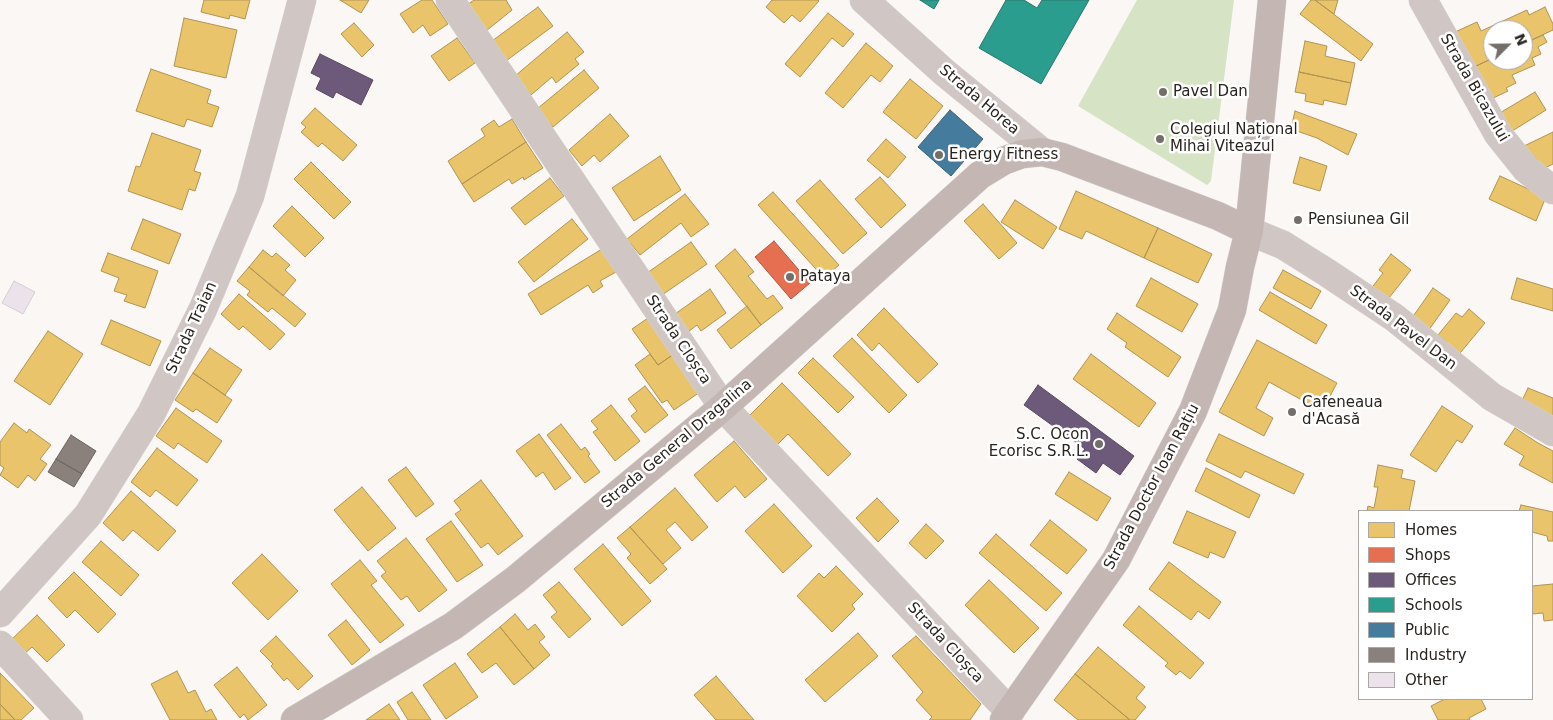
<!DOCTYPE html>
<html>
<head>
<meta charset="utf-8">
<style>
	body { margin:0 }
	#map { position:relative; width:1553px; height:720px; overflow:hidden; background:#fbf7f4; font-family:"DejaVu Sans",sans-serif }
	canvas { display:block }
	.legend { position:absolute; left:1358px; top:510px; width:175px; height:190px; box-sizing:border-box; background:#fff; border:1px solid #aaa7a5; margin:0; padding:6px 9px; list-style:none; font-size:15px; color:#2a241f }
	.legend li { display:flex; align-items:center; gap:10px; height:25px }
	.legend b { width:25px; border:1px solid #aaa7a5 }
	.north { position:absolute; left:1483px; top:20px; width:50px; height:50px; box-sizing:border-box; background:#fff; border:1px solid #aaa7a5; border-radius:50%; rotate:67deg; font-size:14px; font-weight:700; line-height:20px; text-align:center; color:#2a241f }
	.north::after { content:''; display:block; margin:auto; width:18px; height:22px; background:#736e6a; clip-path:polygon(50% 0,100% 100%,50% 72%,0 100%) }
</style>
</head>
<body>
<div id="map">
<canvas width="1553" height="720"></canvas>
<ul class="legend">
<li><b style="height:14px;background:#e9c46a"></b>Homes</li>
<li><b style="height:14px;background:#e76f51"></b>Shops</li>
<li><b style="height:14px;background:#6d597a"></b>Offices</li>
<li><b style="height:14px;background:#2a9d8f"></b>Schools</li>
<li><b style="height:14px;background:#457b9d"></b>Public</li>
<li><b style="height:14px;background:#8a817c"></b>Industry</li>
<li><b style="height:14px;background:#ece2eb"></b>Other</li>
</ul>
<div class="north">N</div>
</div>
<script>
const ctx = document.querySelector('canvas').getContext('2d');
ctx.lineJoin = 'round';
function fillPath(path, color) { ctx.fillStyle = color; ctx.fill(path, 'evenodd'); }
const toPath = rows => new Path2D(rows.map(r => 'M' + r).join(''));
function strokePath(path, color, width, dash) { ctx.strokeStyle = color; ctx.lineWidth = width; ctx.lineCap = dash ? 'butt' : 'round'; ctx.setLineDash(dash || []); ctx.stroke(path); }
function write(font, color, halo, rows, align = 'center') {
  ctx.font = font + ' "DejaVu Sans",sans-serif'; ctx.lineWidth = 5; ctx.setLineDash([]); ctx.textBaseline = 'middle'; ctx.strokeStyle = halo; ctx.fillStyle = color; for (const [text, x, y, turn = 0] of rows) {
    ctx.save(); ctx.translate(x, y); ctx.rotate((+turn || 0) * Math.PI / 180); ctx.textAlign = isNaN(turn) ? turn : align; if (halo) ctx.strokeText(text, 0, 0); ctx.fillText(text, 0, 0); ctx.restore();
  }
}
fillPath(toPath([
	[1137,0,1234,0,1211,181,1207,185,1078,106]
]), '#d6e3c5');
const homes = toPath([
	[204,0,250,0,245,19,230,15,229,19,201,12,204,0],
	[340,0,369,0,361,13,340,0],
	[422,0,432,0,448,24,430,36,423,25,413,33,400,14,422,0],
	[474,0,506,0,512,10,486,31,467,5,474,0],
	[772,0,818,0,819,1,800,22,792,15,784,23,766,7,772,0],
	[1311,0,1315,0,1373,44,1361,61,1300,14,1311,0],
	[1315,0,1338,0,1334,14,1315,0],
	[538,7,553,26,506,61,492,41,538,7],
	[1545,7,1553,24,1553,30,1523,44,1523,30,1493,30,1493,58,1472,68,1455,32,1477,22,1481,31,1527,10,1529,15,1545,7],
	[828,13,854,34,843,47,832,38,800,77,785,64,828,13],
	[184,18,237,30,226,78,174,66,184,18],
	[354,23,374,45,362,57,341,34,354,23],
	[567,32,584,52,575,59,579,64,556,83,552,77,531,95,515,76,567,32],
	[1543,35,1547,42,1538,47,1541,54,1532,58,1535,65,1512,75,1516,83,1506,88,1508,91,1487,101,1472,68,1493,58,1493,60,1523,60,1523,44,1543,35],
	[457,38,475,63,449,81,431,56,457,38],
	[1305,41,1327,46,1325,56,1355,63,1351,83,1299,72,1305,41],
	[866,43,893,66,880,82,871,75,843,108,825,93,866,43],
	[151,69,211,90,207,103,219,107,212,127,187,119,184,127,136,111,151,69],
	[584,70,599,88,553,127,537,109,584,70],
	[1299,72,1351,83,1346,105,1324,100,1323,105,1305,101,1306,94,1295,92,1299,72],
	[910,79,943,106,916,139,883,112,910,79],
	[1535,92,1546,110,1509,133,1498,114,1535,92],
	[315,108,357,145,343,161,322,143,318,147,301,132,306,127,301,123,315,108],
	[1295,111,1357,134,1348,155,1317,138,1291,129,1295,111],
	[610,114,629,136,600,162,594,155,582,166,569,150,610,114],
	[512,119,526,142,462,184,448,161,485,136,481,129,494,120,499,127,512,119],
	[1553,132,1553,164,1545,168,1524,146,1553,132],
	[152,133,201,150,194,171,201,173,195,191,189,189,182,210,128,191,136,166,140,167,152,133],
	[886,139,906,157,888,178,867,160,886,139],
	[526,142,543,168,524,180,523,177,512,184,509,179,474,202,462,184,526,142],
	[660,156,681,190,634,221,612,188,660,156],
	[1300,157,1327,166,1320,191,1293,183,1300,157],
	[311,162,351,202,334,219,294,179,311,162],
	[1500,176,1546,197,1536,221,1489,199,1500,176],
	[880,177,906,205,881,228,855,199,880,177],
	[550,178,564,196,525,225,511,208,550,178],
	[820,180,867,233,843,254,796,201,820,180],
	[1076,191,1158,228,1144,258,1086,231,1082,239,1059,229,1076,191],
	[773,192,839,265,824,278,758,205,773,192],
	[685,194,709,224,691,237,681,223,640,255,627,239,685,194],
	[1015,200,1057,227,1043,249,1001,222,1015,200],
	[983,204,1017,243,999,259,964,221,983,204],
	[292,206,324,238,305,257,273,226,292,206],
	[143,219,181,234,169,264,131,249,143,219],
	[572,219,588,239,534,282,518,262,572,219],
	[1158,228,1212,254,1198,283,1144,258,1158,228],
	[691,242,707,264,662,295,647,273,691,242],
	[602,249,616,272,600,281,603,286,593,293,588,285,541,315,528,294,602,249],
	[735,249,754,272,748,276,767,299,773,295,783,308,761,325,715,266,735,249],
	[263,250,272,257,276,253,290,265,285,270,296,280,283,296,249,267,263,250],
	[108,253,158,271,145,308,124,301,127,295,114,291,119,278,101,271,108,253],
	[1391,254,1411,270,1385,303,1370,290,1383,273,1379,270,1391,254],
	[249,267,306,314,295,327,272,308,268,312,247,295,250,291,237,281,249,267],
	[1283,270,1321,291,1311,309,1273,288,1283,270],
	[1151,278,1198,304,1182,332,1136,306,1151,278],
	[1517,278,1553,289,1553,311,1511,299,1517,278],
	[1433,288,1450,300,1426,334,1409,322,1433,288],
	[710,289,726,313,701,331,697,325,688,332,675,314,710,289],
	[1270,292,1327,325,1316,344,1259,310,1270,292],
	[239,294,285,334,270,350,243,326,239,330,221,314,239,294],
	[747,306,761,325,731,349,717,330,747,306],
	[884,308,938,364,918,383,879,343,872,351,857,335,884,308],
	[1469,309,1485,323,1456,358,1442,347,1447,342,1438,335,1456,313,1462,317,1469,309],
	[1117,313,1181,357,1168,377,1125,347,1127,343,1107,329,1117,313],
	[648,318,674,354,658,365,632,329,648,318],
	[111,320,161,341,150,366,101,344,111,320],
	[48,331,83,354,50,405,14,381,48,331],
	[852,338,907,395,889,413,833,356,852,338],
	[1257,340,1337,383,1322,411,1269,382,1256,408,1273,418,1264,436,1219,412,1257,340],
	[210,348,242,370,225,395,193,373,210,348],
	[650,354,658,365,674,354,700,392,674,410,667,400,662,403,635,365,650,354],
	[1091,354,1156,403,1139,427,1073,379,1091,354],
	[813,358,854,397,838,413,798,373,813,358],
	[193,373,232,400,217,423,196,409,193,412,175,400,193,373],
	[782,383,851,454,828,476,788,434,777,445,749,416,782,383],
	[645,386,668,415,645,433,631,416,637,411,628,399,645,386],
	[1528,388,1553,398,1553,421,1519,407,1528,388],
	[611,405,640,441,615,461,593,432,598,429,591,421,611,405],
	[1442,406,1473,426,1462,443,1457,440,1436,472,1410,455,1442,406],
	[176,408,222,441,207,463,178,443,174,449,156,436,176,408],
	[14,423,27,433,29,429,51,445,40,459,47,464,35,481,28,475,18,488,0,475,4,468,0,465,0,442,14,423],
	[561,424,581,450,585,447,590,454,588,456,600,472,585,483,547,435,561,424],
	[1515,428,1538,443,1553,451,1553,483,1519,465,1524,456,1504,444,1515,428],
	[539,434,571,478,555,490,543,472,536,477,516,451,539,434],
	[1219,434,1304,474,1294,494,1245,471,1241,478,1206,461,1219,434],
	[734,441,767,479,745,498,735,486,717,502,694,475,734,441],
	[157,448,198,480,177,506,156,490,150,497,131,482,157,448],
	[1378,465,1403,470,1401,478,1415,481,1409,511,1367,511,1368,506,1374,508,1378,487,1374,487,1378,465],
	[406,467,434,504,416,517,388,480,406,467],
	[1206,468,1260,495,1249,518,1195,491,1206,468],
	[1069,472,1111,498,1097,521,1055,494,1069,472],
	[481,480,523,536,498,555,488,543,481,548,455,514,461,510,454,501,481,480],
	[362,487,396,528,368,551,334,510,362,487],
	[675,488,708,527,692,541,675,522,666,530,681,548,663,564,630,527,675,488],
	[131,491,176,531,158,551,133,530,123,541,103,523,131,491],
	[877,498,899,521,878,542,856,518,877,498],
	[774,504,812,546,783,573,745,531,774,504],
	[1521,505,1553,512,1553,541,1548,541,1547,536,1532,532,1532,511,1519,511,1521,505],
	[1187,511,1236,532,1224,558,1210,552,1208,558,1173,543,1187,511],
	[1050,520,1087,550,1067,574,1030,545,1050,520],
	[451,521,483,565,457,582,426,539,451,521],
	[926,524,944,541,926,559,909,543,926,524],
	[630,527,667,569,650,584,627,558,631,554,617,538,630,527],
	[996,534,1062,593,1046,611,979,553,996,534],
	[406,538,447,590,419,612,407,596,401,600,381,576,386,572,377,561,406,538],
	[101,541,139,575,121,596,82,562,101,541],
	[603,544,651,601,622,626,574,569,603,544],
	[262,554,298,591,268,620,232,583,262,554],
	[360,560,377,581,371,585,404,625,380,643,331,584,360,560],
	[1169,562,1221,602,1209,619,1198,611,1191,620,1149,589,1169,562],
	[836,566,863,594,852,605,855,609,832,632,797,596,819,573,824,578,836,566],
	[74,572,116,614,98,633,75,610,67,618,48,598,74,572],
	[989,580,1039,628,1014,653,965,605,989,580],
	[559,582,591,619,569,638,551,617,557,612,543,595,559,582],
	[1553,584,1553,620,1544,621,1543,613,1532,614,1532,586,1553,584],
	[1139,606,1204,663,1190,679,1180,671,1176,675,1165,666,1168,663,1123,625,1139,606],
	[515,614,528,630,535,624,545,637,539,642,550,655,534,669,500,627,515,614],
	[37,615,65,645,47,662,32,647,23,655,10,641,37,615],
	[346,620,370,650,352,665,328,635,346,620],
	[500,627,534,669,514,685,496,663,482,673,467,654,500,627],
	[858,633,878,656,825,702,805,680,858,633],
	[276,636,313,676,298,690,287,678,284,681,271,666,273,664,260,651,276,636],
	[916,636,981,704,970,720,929,720,932,717,916,700,923,692,892,656,916,636],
	[1098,647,1145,687,1136,698,1146,707,1135,720,1130,720,1075,674,1098,647],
	[455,663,478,697,446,719,423,685,455,663],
	[237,667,267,705,248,720,244,714,240,718,214,685,237,667],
	[177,671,188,693,195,690,206,712,211,709,217,720,170,720,151,684,177,671],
	[0,673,34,708,21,720,15,720,0,704,0,673],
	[1075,674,1130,720,1078,720,1054,700,1075,674],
	[716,676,754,720,716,720,694,695,716,676],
	[412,692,431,720,408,720,397,702,412,692],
	[1445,699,1481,699,1486,709,1469,718,1470,720,1438,720,1431,706,1445,699],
	[0,704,15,720,0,720,0,704],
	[389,704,400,720,366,720,389,704]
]);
fillPath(homes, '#e9c46a');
strokePath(homes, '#b09454', 1);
const shops = toPath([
	[774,241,810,283,791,299,755,257,774,241]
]);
fillPath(shops, '#e76f51');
strokePath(shops, '#ae5842', 1);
const offices = toPath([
	[320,54,373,80,361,105,336,92,333,98,316,89,321,78,311,73,320,54],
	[1038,385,1134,456,1120,475,1103,463,1096,473,1077,459,1085,449,1024,405,1038,385]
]);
fillPath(offices, '#6d597a');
strokePath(offices, '#59495f', 1);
const schools = toPath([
	[920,0,939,0,934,9,920,0],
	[1006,0,1024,0,1037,8,1042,0,1089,0,1041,84,979,48,1006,0]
]);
fillPath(schools, '#2a9d8f');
strokePath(schools, '#2a796d', 1);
const public = toPath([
	[950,110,983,139,951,176,918,147,950,110]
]);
fillPath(public, '#457b9d');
strokePath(public, '#3d6177', 1);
const industry = toPath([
	[71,435,96,451,82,474,56,459,71,435],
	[56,459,82,474,74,487,48,472,56,459]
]);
fillPath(industry, '#8a817c');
strokePath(industry, '#6d6560', 1);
const building = toPath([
	[14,281,35,292,23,314,2,303,14,281]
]);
fillPath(building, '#ece2eb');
strokePath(building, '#d3cfd1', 1);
const minor = toPath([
	[450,0,723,407,1010,712],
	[864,0,945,73,1042,152],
	[1423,0,1498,134,1526,169,1553,190],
	[1249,231,1283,245,1326,272,1395,318,1492,397,1553,432],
	[0,613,88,515,151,414,203,309,250,196,302,0],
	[0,645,69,720]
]);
const major = toPath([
	[295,720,453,626,515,580,723,407,980,175,1003,161,1022,154,1042,152,1062,157,1218,216,1249,231],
	[1004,720,1116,560,1193,411,1232,310,1240,267,1249,231,1272,0]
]);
strokePath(minor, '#d5d1ce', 29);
strokePath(major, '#d5d1ce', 29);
strokePath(minor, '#d0c7c5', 28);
strokePath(major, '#c3b6b3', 28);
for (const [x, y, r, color] of [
	[1163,92,5,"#736e6a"],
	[1160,139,5,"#736e6a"],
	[939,155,5,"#736e6a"],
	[1298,220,5,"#736e6a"],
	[790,277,5,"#736e6a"],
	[1292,412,5,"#736e6a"],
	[1099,444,5,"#736e6a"]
]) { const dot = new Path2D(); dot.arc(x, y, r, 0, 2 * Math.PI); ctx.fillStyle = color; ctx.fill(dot); strokePath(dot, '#fff', 2); }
write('15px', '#2a241f', '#fff', [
	["Strada Bicazului",1474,88,60],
	["Strada Horea",979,100,40],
	["Strada Traian",192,328,-65],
	["Strada Pavel Dan",1403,328,37],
	["Strada Cloșca",678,340,56],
	["Strada General Dragalina",677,444,-40],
	["Strada Doctor Ioan Rațiu",1152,487,-62],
	["Strada Cloșca",945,643,47]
]);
write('15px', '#2a241f', '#fff', [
	["Pavel Dan",1173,92],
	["Colegiul Național",1170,130],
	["Mihai Viteazul",1170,147],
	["Energy Fitness",949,155],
	["Pensiunea Gil",1308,220],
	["Pataya",800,277],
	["Cafeneaua",1302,403],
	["d'Acasă",1302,420],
	["S.C. Ocon",1089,435,"right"],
	["Ecorisc S.R.L.",1089,452,"right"]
], 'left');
</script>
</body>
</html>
